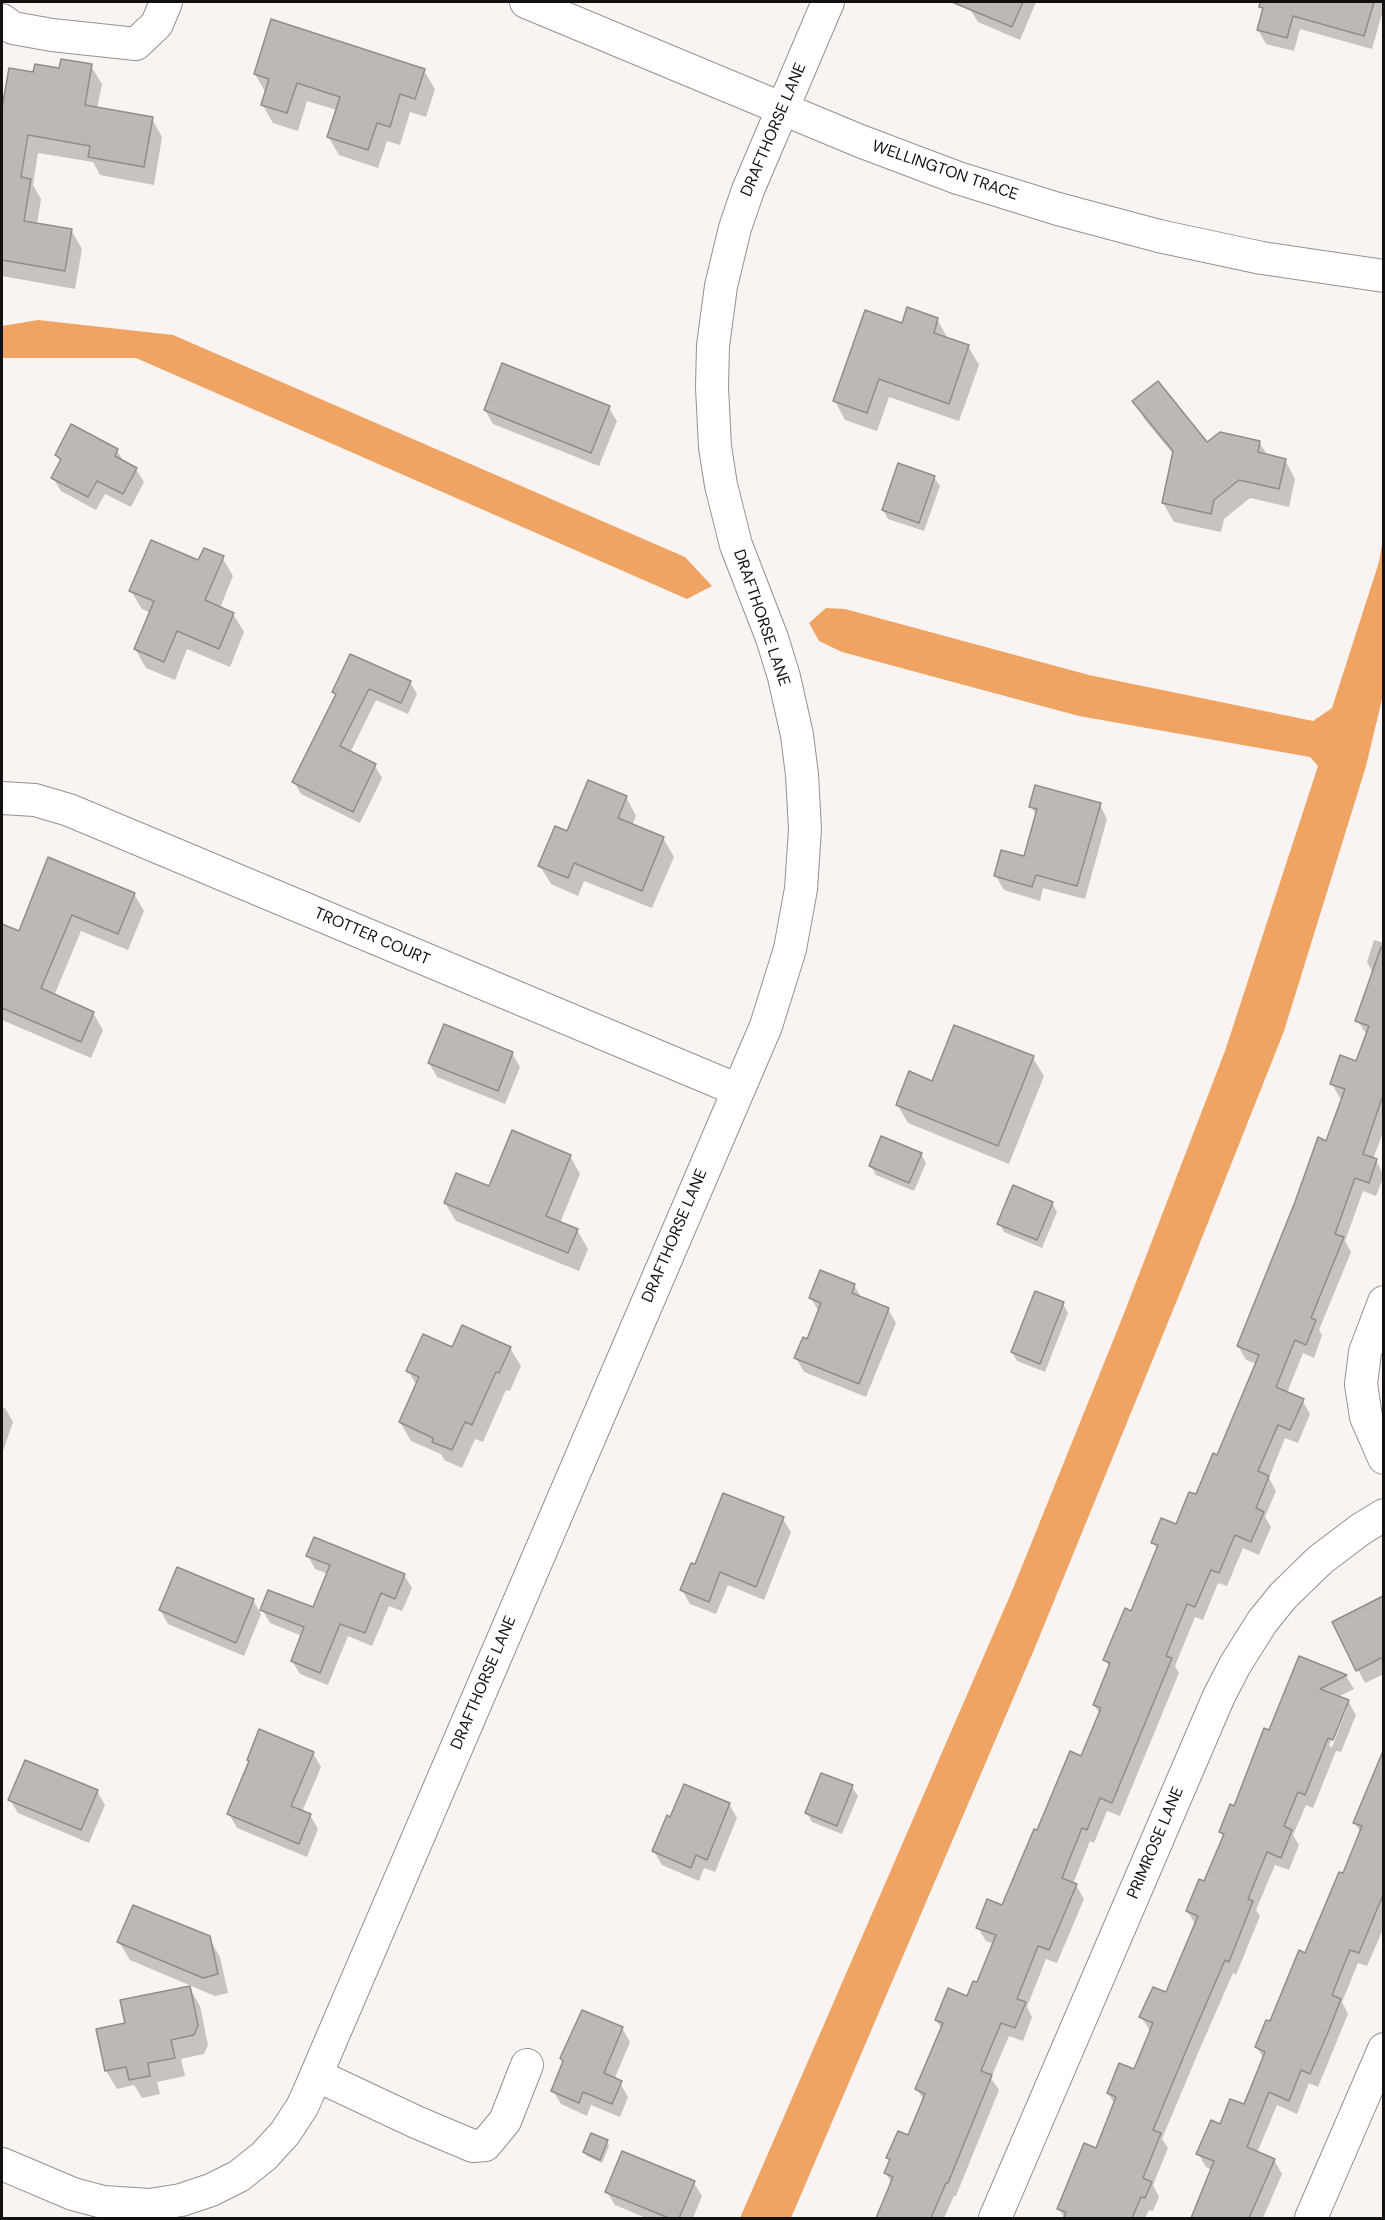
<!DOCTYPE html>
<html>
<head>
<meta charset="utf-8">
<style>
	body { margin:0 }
	#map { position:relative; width:1385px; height:2220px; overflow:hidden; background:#f9f4f1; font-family:"DM Sans",sans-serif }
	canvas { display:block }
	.frame { position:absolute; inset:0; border:3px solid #131110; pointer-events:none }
</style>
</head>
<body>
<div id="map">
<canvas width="1385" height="2220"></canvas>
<div class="frame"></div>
</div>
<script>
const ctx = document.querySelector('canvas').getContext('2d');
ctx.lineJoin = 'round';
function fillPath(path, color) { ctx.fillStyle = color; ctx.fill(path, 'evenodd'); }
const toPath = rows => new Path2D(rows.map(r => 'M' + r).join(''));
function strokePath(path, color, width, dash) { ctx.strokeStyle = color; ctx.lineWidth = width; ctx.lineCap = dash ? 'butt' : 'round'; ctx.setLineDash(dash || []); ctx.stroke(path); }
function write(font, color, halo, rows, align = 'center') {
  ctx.font = font + ' "DM Sans",sans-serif'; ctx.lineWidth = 4.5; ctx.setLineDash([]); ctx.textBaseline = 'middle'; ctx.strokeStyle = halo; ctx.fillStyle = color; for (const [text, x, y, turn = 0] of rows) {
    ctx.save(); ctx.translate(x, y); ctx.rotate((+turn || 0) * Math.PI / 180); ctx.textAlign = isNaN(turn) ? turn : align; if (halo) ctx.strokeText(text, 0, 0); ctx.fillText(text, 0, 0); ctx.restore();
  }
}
fillPath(toPath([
	[38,320,173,335,685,557,712,586,687,599,136,358,2,358,2,326],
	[1383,538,1383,695,1366,766,1284,1031,1182,1288,1036,1645,791,2218,740,2218,1012,1591,1123,1316,1225,1051,1318,766,1310,757,1079,716,842,652,819,641,809,623,826,608,845,609,1089,675,1313,721,1332,708,1379,562]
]), '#f0a463');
fillPath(toPath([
	[973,2,1036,2,1020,40,978,22,970,9],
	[1266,2,1384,2,1384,7,1372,49,1300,29,1294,51,1266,44,1258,30],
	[91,66,102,84,97,109,152,119,162,137,154,185,100,175,93,162,38,153,33,185,41,199,37,224,71,230,82,249,75,289,2,276,2,116,10,70,34,74],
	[424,71,435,89,426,117,410,112,400,145,387,141,378,168,339,155,328,136,337,110,307,101,298,131,273,123,262,104,266,93,255,74],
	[937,319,948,339,968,346,979,365,959,421,889,397,877,431,845,420,835,401,903,325],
	[1134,401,1207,444,1259,442,1268,456,1285,460,1295,479,1289,507,1250,498,1224,519,1221,532,1174,522,1163,503,1174,455,1145,420],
	[609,408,617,421,599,466,493,424,485,410],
	[117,451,124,462,136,469,144,482,131,507,105,494,96,510,61,491,53,478,61,463,56,455],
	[934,477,940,486,924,531,888,519,883,510],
	[222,557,233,576,220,608,233,614,244,632,230,667,187,649,175,680,146,668,135,649,151,613,142,609,131,591,199,562],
	[410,682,417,694,408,714,376,700,350,753,375,766,382,778,360,823,301,794,294,782,336,696,334,692],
	[626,797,636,816,632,826,663,838,674,857,652,908,584,881,578,896,551,884,540,866,568,833],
	[1100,805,1107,819,1085,899,1043,888,1040,901,1004,890,996,876,1025,858,1037,816,1031,807],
	[49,859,134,894,144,911,128,950,81,931,54,996,93,1013,103,1030,91,1058,2,1020,2,931,4,926,20,933],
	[1374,940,1384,943,1384,1130,1373,1159,1376,1160,1384,1176,1376,1196,1363,1191,1345,1241,1351,1252,1319,1330,1322,1335,1314,1358,1303,1353,1287,1393,1302,1400,1310,1414,1298,1443,1285,1438,1269,1478,1276,1491,1265,1517,1271,1527,1259,1555,1243,1548,1227,1586,1218,1583,1203,1620,1195,1617,1175,1666,1179,1673,1120,1816,1107,1811,1094,1843,1090,1841,1073,1884,1076,1885,1084,1899,1057,1963,1046,1959,1027,2007,1032,2017,1023,2041,1009,2036,991,2078,999,2090,956,2196,954,2196,944,2218,877,2218,892,2184,886,2173,890,2162,888,2158,909,2137,924,2101,917,2089,942,2029,936,2020,967,1998,977,1984,994,1944,986,1941,978,1928,1003,1907,1038,1832,1082,1758,1100,1714,1094,1705,1110,1668,1105,1660,1132,1613,1158,1551,1153,1542,1177,1526,1197,1496,1218,1456,1257,1364,1246,1360,1238,1346,1327,1142,1343,1099,1340,1098,1332,1084,1357,1063,1367,1035,1357,1020,1373,973,1367,962],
	[512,1053,520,1067,505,1104,437,1077,429,1063],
	[1033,1058,1044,1076,1009,1164,908,1123,897,1104,933,1082],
	[921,1154,926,1163,914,1191,876,1175,871,1166],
	[570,1156,580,1174,560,1223,577,1230,588,1249,579,1271,456,1221,445,1203],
	[1052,1203,1057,1212,1042,1248,1004,1232,999,1223],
	[854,1285,862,1299,888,1309,896,1323,866,1397,804,1372,796,1358,808,1341,819,1312,811,1298],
	[1063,1304,1068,1313,1045,1372,1017,1361,1012,1352],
	[510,1348,521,1366,510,1391,506,1390,483,1442,475,1439,462,1468,444,1460,441,1454,411,1441,400,1422,417,1386,408,1371,453,1349],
	[2,1407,5,1408,13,1422,2,1454],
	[783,1519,791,1532,764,1600,728,1585,716,1614,690,1604,682,1590,696,1566],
	[308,1556,404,1575,412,1588,402,1611,389,1606,372,1646,348,1636,328,1685,300,1674,292,1661,302,1636,270,1623,262,1609,314,1608,328,1574,315,1569],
	[1384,1596,1384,1674,1365,1683,1334,1623],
	[253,1600,261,1614,244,1656,168,1624,160,1610],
	[1300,1658,1346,1676,1354,1689,1338,1697,1348,1701,1356,1715,1341,1752,1336,1751,1313,1808,1306,1805,1293,1835,1299,1845,1289,1870,1275,1865,1256,1910,1260,1916,1236,1975,1233,1973,1198,2053,1162,2139,1168,2148,1153,2185,1159,2197,1153,2211,1149,2210,1145,2218,1064,2218,1059,2209,1097,2150,1115,2105,1108,2093,1135,2071,1151,2032,1141,2017,1167,1994,1196,1925,1187,1911,1205,1883,1224,1837,1220,1832,1234,1808,1270,1732],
	[1344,1708,1347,1708,1332,1747,1329,1746],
	[313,1753,321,1767,302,1812,310,1815,318,1829,307,1857,237,1828,229,1814,250,1763,248,1760],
	[1384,1754,1384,1927,1367,1966,1358,1963,1342,2002,1348,2014,1318,2087,1309,2083,1297,2114,1277,2105,1257,2153,1274,2160,1282,2174,1263,2218,1193,2218,1212,2170,1206,2167,1198,2153,1220,2126,1244,2106,1264,2059,1257,2047,1306,1955,1343,1875,1361,1833,1354,1822],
	[852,1787,858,1796,842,1834,812,1822,807,1813],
	[97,1791,105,1805,89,1843,18,1813,10,1800],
	[729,1804,737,1818,715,1872,704,1868,699,1881,662,1865,654,1851,671,1819],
	[209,1938,220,1957,228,1993,215,1996,130,1960,119,1942],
	[189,1987,200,2006,208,2045,204,2054,181,2059,185,2076,157,2082,160,2094,142,2098,134,2085,117,2089,106,2071,98,2030,127,2024],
	[622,2028,630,2042,614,2080,620,2083,628,2097,620,2117,591,2105,587,2116,561,2104,553,2091],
	[607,2142,609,2146,602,2163,587,2156,584,2152],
	[694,2183,702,2196,693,2218,646,2218,615,2205,607,2192]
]), '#0003');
const building = toPath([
	[952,2,1023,2,1012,27,952,2],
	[1260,2,1374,2,1364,36,1293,16,1287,38,1257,30,1263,8,1259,7,1260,2],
	[271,19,425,69,415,99,400,94,390,127,377,123,368,150,327,137,340,97,297,83,287,113,261,105,269,79,254,74,271,19],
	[61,59,92,64,85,105,153,117,144,167,88,157,90,146,28,135,21,177,31,179,24,221,72,229,65,271,2,260,2,108,9,68,33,72,35,64,59,68,61,59],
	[907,307,938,318,934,333,969,345,949,404,879,379,867,413,833,401,865,310,902,323,907,307],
	[502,363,610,406,591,453,484,410,502,363],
	[1158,381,1207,442,1220,432,1260,441,1258,452,1286,459,1279,489,1239,480,1214,500,1211,514,1162,503,1173,451,1132,401,1158,381],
	[71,424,118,449,115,456,137,468,123,494,97,481,88,497,51,478,61,459,55,455,71,424],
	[898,463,935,476,919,523,882,510,898,463],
	[151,540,198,560,204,548,224,556,205,600,234,613,219,649,177,631,164,662,134,649,154,601,129,591,151,540],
	[350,654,411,681,401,703,369,689,340,746,376,764,353,812,292,782,336,694,332,692,350,654],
	[588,780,627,796,618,818,664,837,642,891,574,863,568,878,538,866,555,826,567,831,588,780],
	[1035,785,1101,803,1077,886,1036,875,1032,887,994,876,1001,850,1024,856,1037,809,1029,807,1035,785],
	[48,857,135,893,118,934,72,915,41,988,94,1012,81,1042,2,1008,2,924,19,931,48,857],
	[1381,947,1383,948,1383,1095,1363,1154,1377,1159,1369,1183,1355,1178,1335,1234,1344,1237,1311,1318,1316,1320,1306,1345,1295,1340,1276,1387,1304,1399,1290,1430,1278,1425,1258,1471,1269,1476,1256,1508,1264,1512,1251,1542,1235,1535,1219,1573,1211,1570,1195,1607,1187,1604,1166,1656,1172,1658,1112,1803,1100,1798,1087,1830,1082,1828,1062,1878,1077,1884,1049,1950,1038,1946,1017,1999,1026,2002,1015,2028,1001,2023,981,2071,992,2075,948,2183,946,2183,931,2218,876,2218,893,2177,884,2173,890,2159,886,2158,898,2131,908,2135,925,2094,915,2089,943,2023,935,2020,948,1988,967,1996,973,1981,977,1982,996,1935,976,1928,987,1899,1002,1905,1034,1829,1037,1830,1070,1751,1081,1756,1101,1708,1093,1705,1110,1663,1103,1660,1125,1608,1131,1611,1158,1545,1151,1543,1161,1518,1176,1524,1189,1492,1196,1494,1213,1453,1217,1455,1259,1355,1237,1346,1295,1202,1318,1137,1326,1141,1345,1089,1330,1084,1340,1055,1356,1061,1369,1026,1355,1021,1381,947],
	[444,1024,513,1052,498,1091,428,1063,444,1024],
	[954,1025,1034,1056,998,1146,896,1105,909,1071,932,1081,954,1025],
	[512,1130,571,1155,546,1216,578,1229,568,1253,444,1203,456,1173,489,1186,512,1130],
	[881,1136,922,1153,909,1183,869,1166,881,1136],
	[1013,1185,1053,1202,1037,1240,997,1224,1013,1185],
	[820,1270,855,1284,852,1293,889,1308,859,1384,794,1358,803,1337,807,1339,821,1303,809,1298,820,1270],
	[1035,1291,1064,1302,1040,1364,1011,1352,1035,1291],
	[462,1325,511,1347,499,1373,496,1372,472,1425,465,1422,452,1450,432,1442,433,1438,399,1422,419,1377,406,1371,423,1334,452,1347,462,1325],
	[723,1493,784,1517,756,1587,720,1572,709,1602,680,1590,691,1563,695,1564,723,1493],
	[314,1537,405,1574,395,1599,381,1593,365,1633,340,1624,320,1673,291,1661,304,1627,260,1610,268,1590,313,1607,330,1565,306,1556,314,1537],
	[177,1567,254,1599,236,1643,159,1610,177,1567],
	[1383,1596,1383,1657,1356,1671,1332,1622,1383,1596],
	[1299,1656,1347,1675,1320,1689,1349,1700,1333,1740,1328,1738,1305,1795,1298,1792,1284,1826,1292,1830,1281,1858,1267,1852,1248,1899,1253,1901,1229,1962,1225,1960,1191,2039,1153,2130,1161,2133,1143,2178,1152,2182,1145,2198,1141,2197,1132,2218,1064,2218,1066,2212,1057,2209,1084,2143,1096,2148,1116,2097,1107,2093,1119,2063,1134,2069,1153,2023,1139,2017,1153,1987,1166,1992,1198,1916,1186,1911,1199,1879,1204,1881,1224,1834,1219,1832,1230,1804,1234,1806,1264,1728,1269,1730,1299,1656],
	[259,1729,314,1752,291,1806,311,1814,299,1844,227,1814,249,1761,247,1760,259,1729],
	[1383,1751,1383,1895,1359,1953,1350,1950,1332,1995,1341,1999,1329,2030,1310,2074,1301,2070,1289,2101,1269,2092,1247,2147,1275,2159,1249,2218,1191,2218,1214,2161,1196,2154,1211,2120,1220,2124,1230,2099,1244,2104,1265,2052,1255,2047,1266,2020,1270,2021,1299,1950,1305,1953,1339,1872,1343,1873,1362,1826,1353,1823,1383,1751],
	[25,1760,98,1790,81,1830,8,1800,25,1760],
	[821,1773,853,1785,837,1826,805,1813,821,1773],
	[684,1784,730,1803,707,1860,696,1855,691,1868,652,1851,667,1815,670,1817,684,1784],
	[133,1905,210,1936,218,1974,203,1978,117,1942,133,1905],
	[190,1986,198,2025,194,2035,171,2040,175,2058,148,2063,150,2076,129,2080,126,2067,105,2071,96,2029,125,2023,120,2000,190,1986],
	[582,2010,623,2027,604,2073,622,2081,612,2104,583,2092,579,2103,551,2091,563,2061,560,2058,582,2010],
	[591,2133,608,2140,600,2160,583,2152,591,2133],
	[622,2151,695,2181,679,2218,669,2218,605,2192,622,2151]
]);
fillPath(building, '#bcb8b5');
strokePath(building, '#918d8a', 1.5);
const minor = toPath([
	[526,2,860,141,958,178,1058,209,1159,236,1262,258,1384,276],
	[2,20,13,28,52,35,136,44,157,24,166,2],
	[2,798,35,800,69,810,738,1090],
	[1384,1302,1365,1352,1361,1384,1366,1417,1384,1458],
	[316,2075,416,2122,473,2146,485,2145,505,2121,527,2065],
	[2,2164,73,2194,103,2202,150,2205,181,2200,211,2190,239,2176,264,2156,285,2133,302,2107,308,2094,766,1026,790,949,801,889,805,829,802,775,797,735,784,677,772,638,736,545,721,485,715,447,712,387,713,346,721,286,735,228,748,190,828,2],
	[995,2218,1219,1696,1235,1665,1262,1622,1283,1596,1320,1560,1361,1529,1384,1515],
	[1311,2218,1384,2049]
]);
strokePath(minor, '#95918e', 34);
strokePath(minor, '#fff', 32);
write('16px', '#131110', '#fff', [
	["DRAFTHORSE LANE",774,130,-67],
	["WELLINGTON TRACE",945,171,19],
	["DRAFTHORSE LANE",761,618,71],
	["TROTTER COURT",372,937,23],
	["DRAFTHORSE LANE",675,1236,-67],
	["DRAFTHORSE LANE",484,1683,-67],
	["PRIMROSE LANE",1156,1843,-67]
]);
</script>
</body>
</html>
